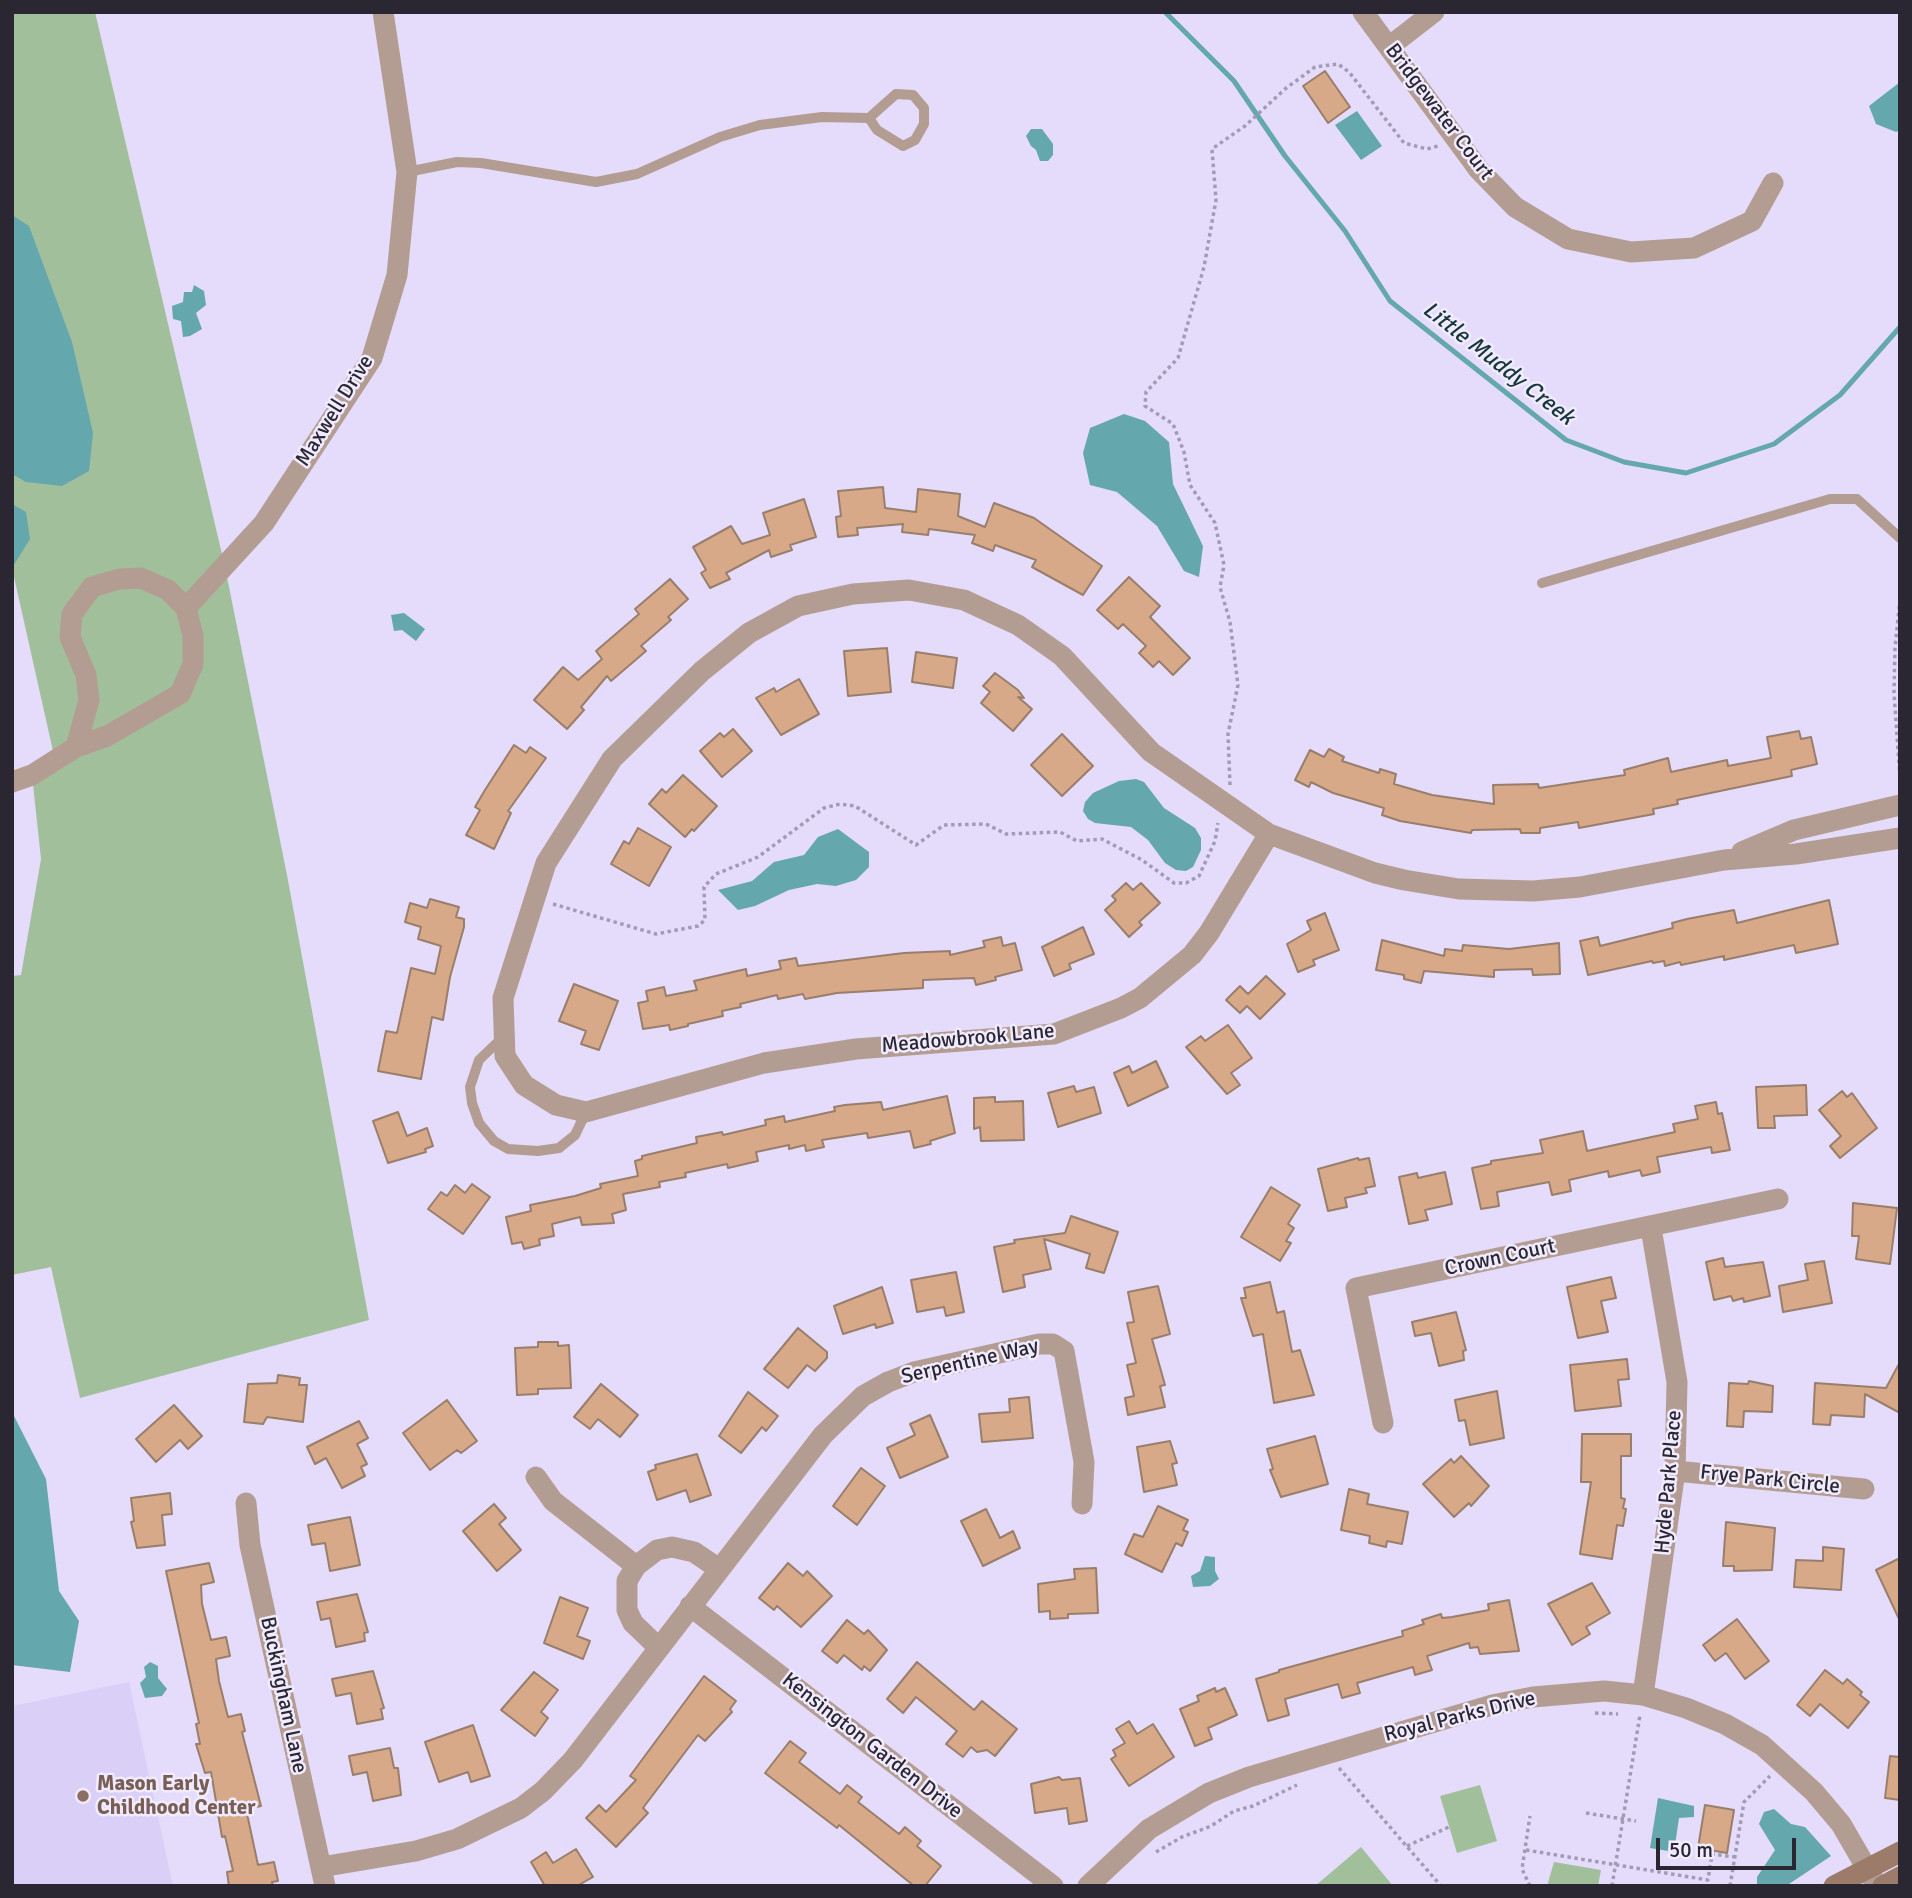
<!DOCTYPE html>
<html>
<head>
<meta charset="utf-8">
<style>
	body { margin:0 }
	#map { position:relative; width:1912px; height:1898px; overflow:hidden; background:#e5dcfc; font-family:Signika,sans-serif }
	canvas { display:block }
	.frame { position:absolute; inset:0; border:14px solid #2a2632; pointer-events:none }
	.scale { position:absolute; left:1656px; top:1838px; width:140px; height:32px; box-sizing:border-box; border:4px solid #2a2632; border-top:0; padding-left:9px; font-size:21px; line-height:24px; white-space:nowrap; color:#2a2632; -webkit-text-stroke:5px #f1ebff; paint-order:stroke }
</style>
</head>
<body>
<div id="map">
<canvas width="1912" height="1898"></canvas>
<div class="frame"></div>
<div class="scale">50 m</div>
</div>
<script>
const ctx = document.querySelector('canvas').getContext('2d');
ctx.lineJoin = 'round';
function fillPath(path, color) { ctx.fillStyle = color; ctx.fill(path, 'evenodd'); }
const toPath = rows => new Path2D(rows.map(r => 'M' + r).join(''));
function strokePath(path, color, width, dash) { ctx.strokeStyle = color; ctx.lineWidth = width; ctx.lineCap = dash ? 'butt' : 'round'; ctx.setLineDash(dash || []); ctx.stroke(path); }
function write(font, color, halo, rows, align = 'center') {
  ctx.font = font + ' Signika,sans-serif'; ctx.lineWidth = 5; ctx.setLineDash([]); ctx.textBaseline = 'middle'; ctx.strokeStyle = halo; ctx.fillStyle = color; for (const [text, x, y, turn = 0] of rows) {
    ctx.save(); ctx.translate(x, y); ctx.rotate((+turn || 0) * Math.PI / 180); ctx.textAlign = isNaN(turn) ? turn : align; if (halo) ctx.strokeText(text, 0, 0); ctx.fillText(text, 0, 0); ctx.restore();
  }
}
fillPath(toPath([
	[129,1682,173,1886,12,1886,12,1706]
]), '#dacff6');
fillPath(toPath([
	[12,12,95,12,225,567,287,875,369,1320,80,1398,51,1267,12,1275,12,976,21,975,41,859,32,775,55,760,12,568],
	[1480,1785,1497,1841,1457,1853,1440,1796],
	[1361,1847,1393,1886,1315,1886],
	[1554,1862,1601,1870,1598,1886,1547,1886]
]), '#a2bf9c');
fillPath(toPath([
	[1900,82,1900,130,1896,132,1876,124,1869,106],
	[1357,111,1382,146,1361,160,1335,125],
	[1031,129,1042,129,1053,144,1053,155,1048,161,1040,161,1036,150,1031,146,1026,136],
	[12,215,29,226,72,342,93,433,89,471,62,486,26,482,12,474],
	[194,285,204,291,206,305,196,313,202,329,190,336,183,337,181,321,173,319,172,306,183,302,184,292,192,292],
	[1124,414,1145,421,1169,442,1173,484,1203,546,1199,577,1184,571,1157,526,1117,492,1090,485,1083,453,1090,428],
	[12,504,26,512,30,539,12,568],
	[404,613,425,629,416,641,402,630,394,631,391,615],
	[1136,779,1144,782,1164,808,1195,828,1201,838,1201,850,1193,867,1186,871,1176,870,1165,863,1148,840,1131,827,1095,823,1088,819,1083,811,1085,802,1093,793,1119,781],
	[838,829,869,852,869,867,856,880,836,886,817,884,789,890,755,906,738,910,718,890,752,881,774,862,804,855,818,837],
	[12,1412,46,1479,59,1591,79,1621,70,1672,12,1665],
	[1205,1556,1215,1557,1215,1571,1219,1579,1210,1586,1193,1587,1191,1576,1200,1571],
	[150,1662,158,1666,158,1678,167,1689,162,1696,145,1698,140,1683,146,1677,144,1667],
	[1658,1798,1694,1806,1694,1817,1679,1818,1674,1852,1650,1848],
	[1774,1809,1791,1824,1805,1827,1831,1856,1786,1886,1757,1886,1757,1877,1775,1850,1759,1824,1764,1812]
]), '#64a7ad');
strokePath(toPath([
	[1165,12,1234,81,1285,156,1345,231,1390,301,1566,440,1624,462,1686,473,1774,444,1840,395,1900,327]
]), '#64a7ad', 5);
const building = toPath([
	[1325,71,1350,107,1328,123,1303,86,1325,71],
	[883,487,885,508,916,512,918,489,960,494,958,516,985,527,994,503,1034,518,1102,566,1083,595,1032,567,1036,560,995,545,993,551,972,543,975,535,929,529,928,535,902,532,903,524,857,528,858,535,838,537,836,517,841,516,838,491,883,487],
	[804,499,816,537,790,545,792,550,771,557,769,550,726,573,730,579,710,588,701,573,706,570,693,547,731,526,742,544,770,535,763,513,804,499],
	[1129,577,1160,606,1150,617,1190,658,1173,675,1159,661,1153,667,1139,653,1146,646,1123,624,1118,629,1097,610,1129,577],
	[670,579,688,599,668,617,671,620,641,646,646,651,611,681,607,676,581,707,584,710,567,729,534,700,563,667,578,680,602,659,596,651,639,614,635,609,670,579],
	[887,648,891,692,848,696,844,651,887,648],
	[916,652,957,658,953,688,912,682,916,652],
	[995,673,1018,690,1024,698,1018,697,1032,709,1013,731,981,703,990,692,983,686,995,673],
	[799,679,819,714,781,735,756,698,774,688,776,692,799,679],
	[733,729,752,751,722,777,700,751,720,733,724,737,733,729],
	[1799,731,1801,739,1811,737,1817,764,1791,770,1792,776,1677,800,1678,804,1653,809,1654,814,1579,828,1578,822,1540,828,1540,833,1521,833,1520,829,1472,830,1471,833,1400,821,1382,815,1384,808,1333,793,1311,782,1309,787,1295,780,1310,750,1324,757,1329,749,1344,757,1342,761,1379,773,1380,769,1396,774,1394,784,1432,795,1494,804,1493,785,1538,784,1539,788,1625,775,1624,770,1668,758,1671,772,1727,760,1728,766,1771,758,1767,737,1799,731],
	[1062,734,1093,766,1062,796,1031,765,1062,734],
	[514,745,526,753,530,747,546,758,508,811,511,813,494,849,466,835,480,810,475,807,485,790,514,745],
	[683,775,717,806,694,831,692,829,685,837,649,804,662,789,666,793,683,775],
	[638,828,671,847,649,886,611,864,624,841,629,844,638,828],
	[1126,883,1133,890,1141,883,1160,903,1139,922,1142,925,1129,937,1105,910,1116,900,1112,896,1126,883],
	[430,899,459,907,456,917,464,919,464,927,450,977,443,1020,432,1017,421,1079,378,1071,386,1031,397,1033,411,968,435,974,441,946,418,939,421,927,405,922,410,903,427,908,430,899],
	[1829,900,1838,944,1796,953,1794,945,1724,960,1724,956,1681,965,1680,962,1665,966,1664,961,1653,963,1652,961,1588,975,1580,941,1598,937,1600,946,1673,928,1672,923,1687,919,1734,910,1737,923,1829,900],
	[1325,913,1339,950,1313,960,1315,965,1298,972,1287,944,1311,930,1307,921,1325,913],
	[1083,927,1094,954,1069,964,1071,969,1054,976,1042,947,1083,927],
	[1001,937,1003,946,1015,943,1022,970,995,977,996,980,976,985,974,978,923,980,923,988,837,993,805,999,803,994,778,999,777,995,740,1004,741,1007,722,1011,723,1016,688,1024,688,1026,670,1030,669,1025,643,1029,638,1003,648,1001,646,991,664,987,666,996,697,990,694,981,746,969,747,976,781,969,779,961,796,958,798,966,904,953,950,951,950,955,985,947,983,941,1001,937],
	[1382,940,1444,956,1445,949,1462,951,1463,945,1509,949,1559,943,1560,974,1533,975,1532,969,1494,970,1494,977,1424,971,1421,983,1404,979,1404,975,1376,970,1382,940],
	[1266,976,1285,994,1260,1019,1247,1006,1240,1013,1226,1000,1240,986,1248,994,1266,976],
	[574,984,618,1001,599,1050,581,1044,586,1031,559,1021,574,984],
	[1228,1025,1252,1058,1231,1073,1240,1085,1227,1094,1186,1047,1201,1036,1205,1041,1228,1025],
	[1156,1061,1168,1087,1128,1106,1114,1073,1129,1066,1132,1073,1156,1061],
	[1806,1085,1807,1115,1774,1116,1775,1128,1758,1128,1756,1087,1806,1085],
	[1074,1086,1076,1092,1094,1087,1101,1113,1058,1127,1048,1093,1074,1086],
	[1842,1091,1847,1097,1852,1093,1877,1128,1840,1158,1830,1146,1841,1136,1819,1110,1842,1091],
	[947,1096,955,1133,930,1141,931,1144,914,1148,910,1131,868,1138,867,1133,822,1140,824,1147,806,1151,805,1145,789,1149,789,1145,756,1152,758,1161,728,1168,727,1164,685,1173,686,1177,659,1182,660,1187,623,1194,626,1210,612,1214,614,1223,582,1225,580,1217,552,1224,554,1236,539,1239,540,1245,524,1249,522,1242,512,1244,506,1217,531,1211,530,1205,575,1196,601,1188,600,1184,638,1176,635,1161,642,1159,642,1156,697,1143,696,1137,722,1132,723,1135,766,1125,765,1120,784,1116,785,1122,835,1111,834,1107,845,1105,881,1102,883,1110,947,1096],
	[995,1097,995,1102,1023,1101,1024,1140,981,1141,980,1127,974,1129,974,1098,995,1097],
	[1716,1102,1718,1114,1722,1113,1730,1150,1712,1153,1711,1147,1657,1157,1660,1172,1642,1176,1640,1170,1609,1177,1608,1171,1569,1180,1571,1191,1552,1195,1549,1182,1497,1192,1499,1206,1481,1209,1472,1168,1491,1164,1491,1161,1543,1153,1540,1140,1583,1131,1587,1151,1675,1132,1673,1124,1698,1119,1695,1106,1716,1102],
	[398,1112,407,1136,427,1128,433,1146,425,1149,426,1152,388,1163,373,1121,398,1112],
	[1358,1158,1359,1160,1369,1158,1375,1186,1365,1188,1367,1193,1345,1198,1347,1207,1328,1211,1318,1169,1358,1158],
	[1445,1172,1452,1204,1425,1210,1428,1220,1409,1224,1399,1177,1417,1173,1418,1178,1445,1172],
	[472,1184,490,1197,463,1234,428,1209,441,1192,447,1196,455,1185,465,1193,472,1184],
	[1271,1187,1300,1205,1288,1224,1294,1228,1286,1241,1291,1243,1280,1261,1241,1237,1271,1187],
	[1853,1203,1897,1208,1890,1264,1856,1259,1859,1236,1852,1236,1853,1203],
	[1071,1216,1118,1232,1104,1273,1086,1268,1090,1254,1044,1239,1051,1269,1023,1275,1025,1287,1003,1292,994,1247,1015,1243,1014,1240,1065,1233,1071,1216],
	[1723,1258,1725,1267,1763,1262,1770,1296,1744,1302,1743,1298,1733,1301,1731,1296,1714,1300,1706,1262,1723,1258],
	[1824,1261,1832,1303,1783,1312,1779,1286,1808,1280,1805,1264,1824,1261],
	[956,1272,964,1312,946,1316,944,1307,917,1312,911,1280,956,1272],
	[1611,1277,1616,1298,1601,1301,1608,1332,1578,1338,1567,1287,1611,1277],
	[1270,1282,1277,1313,1284,1311,1292,1352,1300,1350,1314,1395,1274,1403,1263,1334,1253,1336,1241,1298,1246,1298,1244,1288,1270,1282],
	[1158,1286,1170,1334,1152,1339,1165,1385,1160,1386,1165,1407,1128,1415,1125,1398,1134,1396,1127,1365,1136,1363,1127,1323,1134,1322,1128,1292,1158,1286],
	[882,1287,893,1323,876,1328,875,1324,843,1334,834,1306,882,1287],
	[1456,1312,1466,1350,1463,1351,1464,1360,1439,1366,1431,1333,1415,1336,1412,1322,1456,1312],
	[798,1328,827,1352,827,1358,815,1371,807,1365,788,1388,764,1369,798,1328],
	[538,1342,558,1342,558,1346,569,1345,571,1388,538,1389,538,1394,517,1395,515,1348,538,1347,538,1342],
	[1627,1359,1629,1379,1618,1380,1621,1406,1575,1411,1570,1365,1627,1359],
	[1900,1362,1900,1413,1865,1394,1864,1417,1831,1415,1830,1425,1813,1424,1815,1383,1886,1388,1900,1362],
	[278,1375,300,1378,299,1385,307,1385,303,1422,267,1417,263,1424,244,1422,248,1384,277,1383,278,1375],
	[1749,1381,1773,1386,1772,1412,1744,1411,1743,1427,1727,1426,1729,1383,1748,1384,1749,1381],
	[601,1384,638,1415,620,1437,598,1419,590,1429,574,1417,601,1384],
	[1497,1391,1504,1438,1470,1445,1465,1420,1459,1421,1455,1400,1497,1391],
	[748,1392,778,1416,766,1431,762,1427,741,1453,719,1436,748,1392],
	[1029,1397,1033,1438,982,1442,979,1414,1010,1412,1009,1399,1029,1397],
	[447,1400,477,1441,461,1453,457,1450,430,1470,403,1433,447,1400],
	[174,1405,202,1436,188,1449,180,1440,156,1462,136,1439,174,1405],
	[930,1415,948,1457,900,1478,887,1448,915,1435,910,1424,930,1415],
	[359,1421,368,1438,357,1444,367,1464,361,1467,365,1476,342,1488,326,1458,315,1464,307,1447,359,1421],
	[1582,1434,1631,1434,1631,1456,1621,1456,1621,1498,1625,1499,1623,1508,1626,1509,1623,1526,1617,1525,1612,1559,1580,1554,1591,1482,1581,1482,1582,1434],
	[1315,1436,1328,1484,1281,1497,1270,1470,1273,1469,1267,1449,1315,1436],
	[1170,1441,1177,1463,1172,1464,1177,1485,1144,1492,1137,1447,1170,1441],
	[697,1454,711,1495,690,1502,686,1490,657,1500,648,1472,656,1469,655,1465,697,1454],
	[1461,1456,1489,1486,1471,1506,1469,1503,1454,1517,1423,1484,1451,1459,1454,1463,1461,1456],
	[861,1468,885,1486,857,1525,833,1506,861,1468],
	[1349,1489,1369,1494,1367,1504,1408,1512,1402,1544,1387,1541,1386,1547,1369,1543,1370,1536,1341,1530,1349,1489],
	[170,1493,172,1514,162,1515,165,1545,137,1548,131,1522,134,1521,131,1498,170,1493],
	[494,1504,506,1518,499,1524,521,1550,497,1571,463,1531,494,1504],
	[1158,1506,1188,1520,1183,1530,1188,1532,1182,1546,1176,1543,1162,1572,1125,1554,1134,1534,1143,1537,1158,1506],
	[986,1509,1000,1538,1013,1531,1020,1548,983,1566,961,1521,986,1509],
	[350,1517,360,1565,330,1571,325,1543,312,1545,308,1525,350,1517],
	[1726,1522,1775,1528,1772,1570,1734,1571,1734,1566,1723,1566,1726,1522],
	[1823,1547,1844,1549,1841,1590,1794,1587,1796,1560,1823,1561,1823,1547],
	[1900,1558,1900,1621,1876,1570,1900,1558],
	[209,1563,214,1582,201,1585,202,1604,211,1640,226,1637,230,1656,216,1659,219,1681,228,1717,241,1714,245,1731,242,1732,261,1806,246,1809,258,1865,274,1862,278,1881,272,1882,273,1886,229,1886,227,1872,233,1871,225,1836,222,1837,211,1772,205,1773,196,1744,200,1744,196,1724,199,1723,166,1571,209,1563],
	[788,1563,803,1576,807,1571,832,1596,801,1627,777,1606,774,1610,759,1598,788,1563],
	[1096,1568,1098,1613,1068,1614,1068,1618,1050,1619,1050,1611,1039,1612,1038,1584,1075,1579,1074,1569,1096,1568],
	[1592,1583,1610,1613,1586,1627,1590,1634,1572,1645,1548,1604,1592,1583],
	[357,1594,368,1632,364,1633,365,1641,336,1647,330,1618,321,1620,317,1602,357,1594],
	[560,1597,588,1608,577,1636,590,1641,583,1659,544,1643,560,1597],
	[1509,1600,1519,1651,1480,1654,1478,1647,1470,1648,1469,1643,1427,1656,1432,1670,1415,1675,1413,1667,1357,1683,1360,1693,1342,1698,1338,1684,1285,1699,1289,1715,1268,1721,1256,1679,1279,1672,1279,1670,1403,1636,1402,1631,1424,1624,1422,1620,1441,1614,1442,1618,1452,1617,1489,1610,1488,1604,1509,1600],
	[1737,1619,1769,1661,1745,1679,1726,1653,1715,1661,1703,1645,1737,1619],
	[847,1620,864,1634,868,1630,887,1650,870,1671,864,1666,862,1670,844,1655,837,1663,822,1651,847,1620],
	[917,1662,974,1710,982,1701,1017,1729,995,1756,987,1750,977,1752,971,1747,963,1757,946,1744,957,1731,916,1697,903,1713,887,1699,917,1662],
	[1825,1670,1843,1684,1847,1679,1862,1692,1860,1695,1869,1702,1848,1728,1820,1704,1810,1716,1797,1705,1825,1670],
	[373,1671,384,1708,381,1709,383,1719,357,1724,351,1693,336,1696,332,1679,373,1671],
	[534,1672,558,1690,541,1712,548,1718,535,1736,501,1710,534,1672],
	[704,1676,736,1701,730,1709,732,1712,705,1741,698,1735,643,1808,648,1813,616,1847,586,1818,599,1805,606,1812,636,1780,630,1776,704,1676],
	[1215,1688,1216,1692,1225,1688,1237,1715,1208,1728,1212,1739,1195,1746,1180,1709,1199,1701,1197,1696,1215,1688],
	[1129,1721,1137,1734,1153,1724,1174,1757,1129,1786,1111,1759,1116,1756,1113,1750,1125,1743,1116,1729,1129,1721],
	[473,1725,490,1776,471,1782,468,1772,439,1782,425,1742,473,1725],
	[790,1741,806,1753,799,1762,840,1794,847,1785,862,1797,858,1802,899,1834,905,1827,921,1841,917,1846,941,1866,925,1886,914,1886,839,1825,837,1828,765,1773,790,1741],
	[390,1748,394,1768,398,1768,401,1795,373,1801,367,1772,353,1775,349,1756,390,1748],
	[1890,1756,1900,1757,1900,1800,1885,1798,1890,1756],
	[1059,1777,1062,1780,1080,1778,1087,1821,1069,1824,1067,1808,1035,1813,1031,1784,1059,1777],
	[1705,1805,1734,1810,1727,1853,1698,1848,1705,1805],
	[576,1849,593,1877,577,1886,545,1886,531,1862,546,1852,553,1863,576,1849]
]);
fillPath(building, '#d7a989');
strokePath(building, '#997e6b', 2);
strokePath(toPath([
	[1900,599,1895,648,1894,693,1900,778],
	[1230,785,1228,734,1238,685,1230,622,1220,587,1224,565,1215,523,1190,485,1184,452,1173,424,1145,406,1146,392,1178,358,1204,267,1216,200,1212,149,1245,126,1285,89,1315,67,1338,64,1349,72,1404,143,1427,149,1438,146],
	[553,904,656,934,698,926,705,920,704,887,716,874,758,857,824,808,840,804,855,806,916,845,944,825,986,824,1006,834,1060,832,1077,841,1102,839,1142,860,1174,883,1186,883,1199,876,1215,841,1218,823],
	[1595,1713,1618,1714],
	[1339,1768,1441,1886],
	[1586,1813,1636,1821],
	[1407,1846,1449,1827],
	[1526,1850,1708,1880,1712,1854,1735,1857],
	[1156,1852,1182,1837,1211,1826,1234,1811,1253,1806,1297,1785],
	[1530,1886,1522,1869,1530,1816],
	[1612,1886,1640,1715],
	[1730,1886,1744,1802,1770,1776]
]), '#a29bb4', 3.5, [3.5, 3.5]);
strokePath(toPath([
	[407,172,457,162,481,163,596,182,637,174,720,137,760,125,822,117,869,118,896,94,913,95,924,108,924,124,915,140,903,146,877,130,869,118],
	[1542,583,1830,499,1857,499,1900,538],
	[502,1038,479,1060,470,1087,472,1103,479,1123,494,1141,508,1149,538,1151,559,1148,575,1135,586,1112]
]), '#b39d92', 10);
strokePath(toPath([
	[1363,12,1479,170,1515,207,1568,239,1631,252,1694,248,1752,221,1773,183],
	[1390,46,1434,12],
	[909,590,964,600,1018,625,1062,656,1151,752,1269,834,1209,933,1192,955,1140,998,1121,1008,1054,1034,856,1049,764,1063,586,1112,556,1105,524,1085,505,1056,503,998,546,863,612,759,702,671,749,633,798,606,853,594,909,590],
	[186,608,264,523,372,358,397,275,407,172,383,12],
	[12,782,32,775,76,747,107,736,180,694,193,664,193,636,186,608,168,590,141,578,119,579,92,587,72,614,70,637,86,675,89,700,76,747],
	[1269,834,1375,873,1404,880,1459,889,1533,891,1580,887,1724,860,1796,854,1900,838],
	[1742,852,1794,830,1900,805],
	[1383,1423,1356,1288,1778,1199],
	[1675,1471,1864,1489],
	[536,1477,553,1501,636,1566],
	[246,1503,250,1545,325,1886],
	[690,1606,1053,1886],
	[659,1648,633,1623,627,1610,627,1581,636,1566,657,1550,672,1547,694,1552,719,1569],
	[1643,1695,1675,1471,1677,1382,1651,1228],
	[321,1867,416,1851,457,1839,521,1808,543,1791,573,1760,823,1435,863,1396,888,1382,914,1372,1039,1344,1053,1344,1064,1351,1084,1462,1082,1504],
	[1088,1886,1149,1829,1209,1793,1249,1777,1492,1705,1533,1697,1604,1691,1643,1695,1686,1708,1725,1724,1762,1745,1814,1792,1841,1824,1877,1886]
]), '#b39d92', 21);
strokePath(toPath([
	[1834,1886,1900,1852],
	[1883,1886,1900,1877]
]), '#9c7b6b', 21);
for (const [x, y, r, color] of [
	[83,1796,7,"#8d6e63"]
]) { const dot = new Path2D(); dot.arc(x, y, r, 0, 2 * Math.PI); ctx.fillStyle = color; ctx.fill(dot); strokePath(dot, '#f1ebff', 2.5); }
write('21px', '#2a2632', '#f1ebff', [
	["Bridgewater Court",1439,112,53],
	["Maxwell Drive",335,411,-58],
	["Meadowbrook Lane",968,1039,-5],
	["Crown Court",1500,1258,-12],
	["Serpentine Way",970,1362,-13],
	["Frye Park Circle",1770,1480,6],
	["Hyde Park Place",1669,1482,-85],
	["Buckingham Lane",283,1695,78],
	["Royal Parks Drive",1460,1717,-14],
	["Kensington Garden Drive",872,1746,38]
]);
write('bold 21px', '#785e54', '#f1ebff', [
	["Mason Early",97,1784],
	["Childhood Center",97,1808]
], 'left');
write('italic 23px', '#16383b', '#f1ebff', [
	["Little Muddy Creek",1498,364,38]
]);
</script>
</body>
</html>
